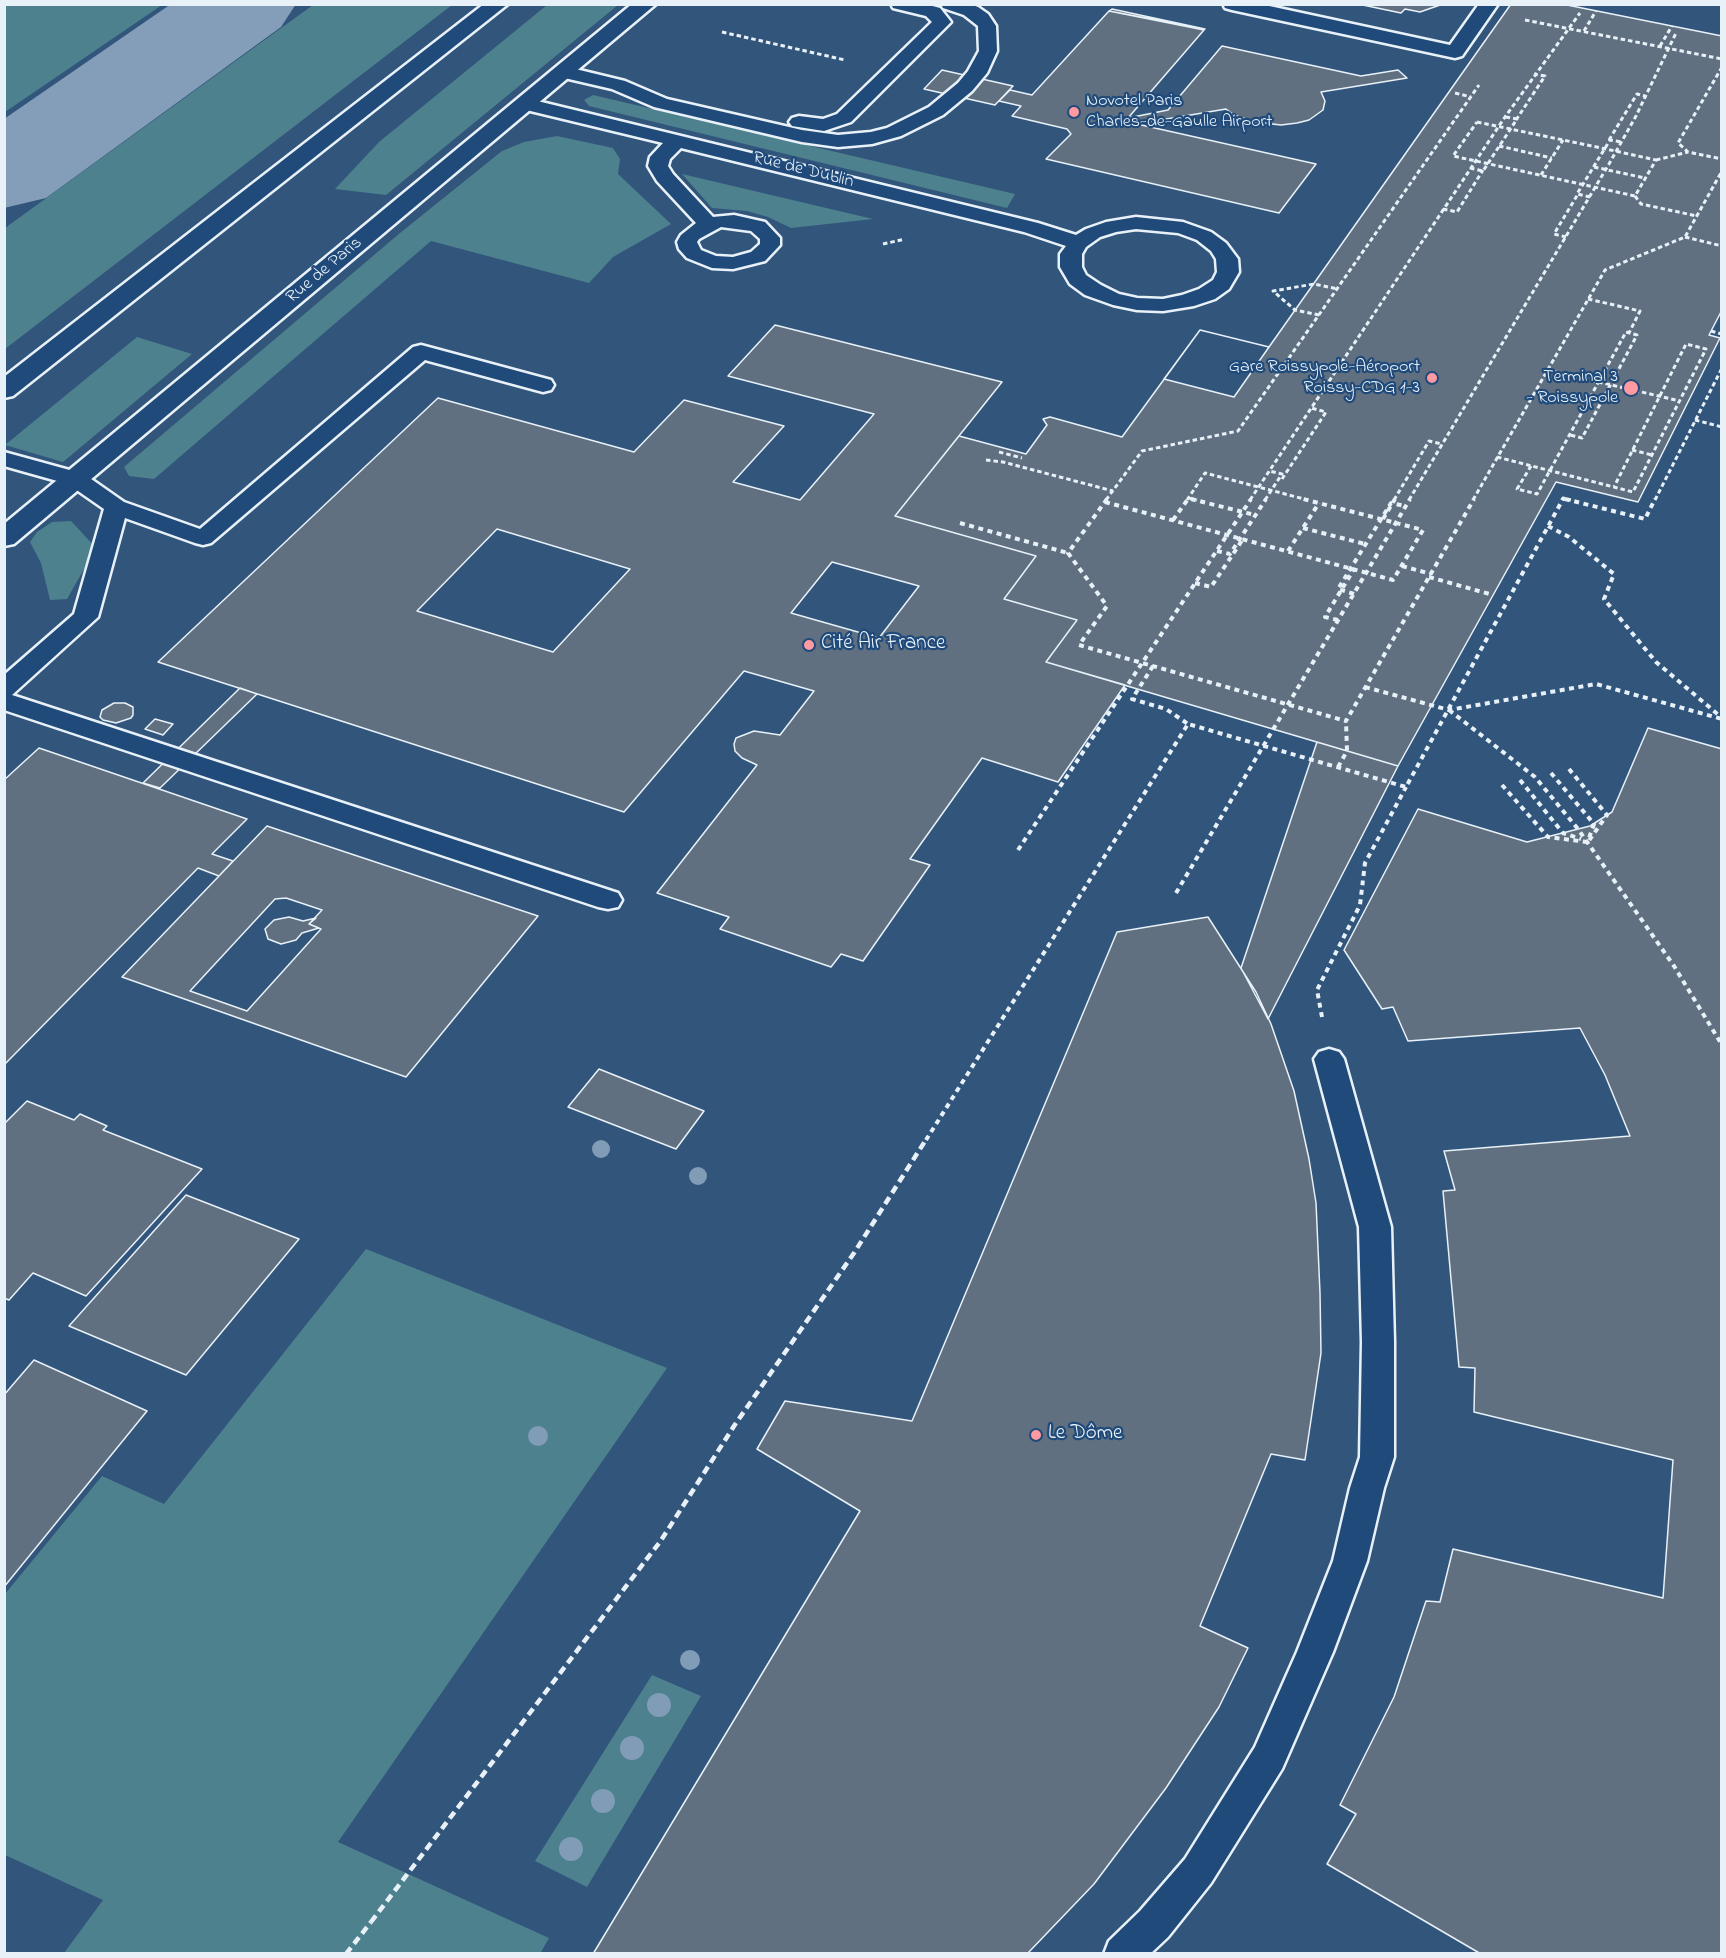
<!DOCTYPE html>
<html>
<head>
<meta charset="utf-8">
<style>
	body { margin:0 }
	#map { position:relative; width:1726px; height:1958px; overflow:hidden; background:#1f4a7a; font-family:"Indie Flower",sans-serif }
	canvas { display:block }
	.frame { position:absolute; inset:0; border:6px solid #e8f1f8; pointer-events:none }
</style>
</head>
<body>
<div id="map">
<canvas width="1726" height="1958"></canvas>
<div class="frame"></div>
</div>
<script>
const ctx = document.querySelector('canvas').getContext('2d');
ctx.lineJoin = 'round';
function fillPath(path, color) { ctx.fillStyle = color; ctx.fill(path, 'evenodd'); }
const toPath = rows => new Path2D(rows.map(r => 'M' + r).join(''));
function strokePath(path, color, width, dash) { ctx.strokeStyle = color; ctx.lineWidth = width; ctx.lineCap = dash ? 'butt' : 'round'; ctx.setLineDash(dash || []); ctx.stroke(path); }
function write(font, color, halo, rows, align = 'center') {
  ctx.font = font + ' "Indie Flower",sans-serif'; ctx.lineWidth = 4.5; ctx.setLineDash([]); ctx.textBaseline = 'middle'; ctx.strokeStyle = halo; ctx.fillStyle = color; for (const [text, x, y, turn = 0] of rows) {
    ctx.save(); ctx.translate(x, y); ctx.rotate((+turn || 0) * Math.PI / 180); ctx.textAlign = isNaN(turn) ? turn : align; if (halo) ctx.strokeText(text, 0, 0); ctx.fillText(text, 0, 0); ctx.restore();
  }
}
fillPath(toPath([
	[5,5,1721,5,1721,1953,5,1953]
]), '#32557c');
fillPath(toPath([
	[5,4,162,4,162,5,5,112],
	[313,5,452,5,5,349,5,228],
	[547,5,618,5,386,195,335,189,379,142],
	[593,95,1015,194,1007,208,589,106,584,100],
	[557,136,613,148,620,159,618,174,671,224,613,257,589,283,431,241,154,479,129,476,124,467,400,233,502,151,524,142],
	[682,174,873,219,791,228,768,217,747,211,712,208],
	[137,337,192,354,63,462,5,445],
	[71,521,96,548,67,599,50,600,41,563,30,542,37,532,52,522],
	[366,1249,667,1368,338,1842,549,1938,540,1954,64,1953,103,1900,5,1855,5,1594,102,1476,164,1504],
	[652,1675,701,1696,587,1887,535,1861]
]), '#4d818e');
fillPath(toPath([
	[171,4,296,4,281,27,46,198,4,208,4,119,171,4]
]), '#849eb9');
const building = toPath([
	[1358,4,1443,4,1420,12,1405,9,1401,13,1358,4],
	[1511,4,1562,4,1722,36,1722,310,1709,335,1720,338,1638,502,1556,482,1398,766,1046,662,1077,620,1004,599,1036,556,895,516,959,436,1026,454,1047,425,1043,419,1050,417,1122,437,1200,330,1269,347,1511,4],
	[1112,9,1205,29,1109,11,1112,9],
	[1109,11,1204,30,1128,118,1168,110,1222,46,1361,76,1398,70,1407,78,1321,92,1325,101,1323,110,1309,120,1297,123,1281,125,1255,122,1234,115,1226,109,1137,124,1316,164,1279,213,1046,159,1071,134,1067,129,1012,116,1021,106,999,101,1010,90,1032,95,1109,11],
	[942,70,1013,86,995,105,924,89,942,70],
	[775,325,1002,382,895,516,1036,556,1004,599,1077,620,1046,662,1125,685,1058,782,982,758,910,859,930,865,863,961,841,954,831,967,720,929,729,917,657,893,757,765,742,758,735,751,734,744,736,738,754,731,780,735,814,691,744,671,624,812,158,662,438,398,634,452,684,400,784,426,733,482,800,500,874,414,728,376,775,325],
	[497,529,630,569,553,652,417,611,497,529],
	[832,562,919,586,879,638,791,613,832,562],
	[1200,330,1269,347,1234,397,1164,379,1200,330],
	[240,688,257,694,160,788,143,783,240,688],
	[114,703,125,703,133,707,133,715,131,718,116,723,103,720,100,717,102,710,114,703],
	[155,719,173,724,163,735,145,729,155,719],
	[1648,728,1722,749,1722,1954,1481,1954,1327,1864,1356,1814,1340,1805,1394,1697,1426,1601,1440,1602,1453,1549,1663,1598,1673,1460,1474,1412,1475,1368,1459,1367,1443,1191,1455,1190,1444,1151,1630,1136,1605,1075,1580,1028,1408,1041,1393,1007,1382,1009,1344,950,1418,809,1527,842,1590,826,1612,812,1648,728],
	[1317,742,1398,766,1268,1019,1241,968,1317,742],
	[39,748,247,819,212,854,233,861,219,876,198,868,4,1065,4,780,39,748],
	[267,826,538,916,406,1077,122,977,267,826],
	[286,898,322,910,309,924,321,929,247,1011,190,991,275,899,286,898],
	[289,917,303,921,316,918,309,924,319,928,302,933,296,940,281,944,268,939,265,929,274,920,289,917],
	[1208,917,1256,992,1271,1024,1294,1091,1309,1159,1316,1203,1320,1293,1321,1353,1305,1460,1271,1454,1200,1626,1248,1648,1219,1707,1166,1788,1094,1884,1027,1954,593,1954,860,1511,757,1449,785,1401,912,1421,1117,932,1208,917],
	[599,1069,704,1111,676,1149,568,1107,599,1069],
	[27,1101,74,1120,80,1114,107,1126,103,1130,202,1169,86,1296,33,1273,9,1300,4,1298,4,1124,27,1101],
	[186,1195,299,1239,186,1375,69,1326,186,1195],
	[34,1360,147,1411,4,1587,4,1395,34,1360]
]);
fillPath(building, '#607080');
strokePath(building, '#e8f1f8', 1.5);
const lane = toPath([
	[891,4,925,4,940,8,951,22,851,122,824,131,792,126,789,122,792,118,799,116,823,119,837,114,932,22,926,16,893,8,891,4],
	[941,4,970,4,978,7,988,14,996,26,997,51,987,73,972,91,943,115,901,136,872,144,838,147,802,142,654,107,612,89,556,76,553,72,556,68,563,66,625,81,667,99,802,130,838,135,871,132,887,128,929,107,958,83,968,71,979,51,978,26,964,15,943,8,941,4],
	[1223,4,1260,4,1450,45,1479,4,1498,4,1462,56,1455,58,1232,10,1225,8,1223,4],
	[525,98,1038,223,1076,235,1086,229,1106,222,1136,217,1183,222,1211,232,1226,243,1238,259,1239,272,1229,289,1215,299,1194,306,1163,311,1137,310,1113,305,1085,295,1070,284,1060,267,1060,254,1066,246,1024,232,681,148,670,159,668,166,673,174,713,217,734,215,765,222,780,238,780,245,765,261,733,269,712,268,687,258,679,249,677,242,681,235,696,223,657,181,648,166,650,157,663,143,518,108,515,104,518,100,525,98],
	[721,227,751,231,760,239,760,244,751,252,733,257,716,256,701,250,697,242,699,239,721,227],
	[1136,229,1178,233,1197,240,1211,251,1216,259,1217,272,1213,280,1199,289,1182,295,1163,299,1137,298,1119,294,1101,285,1086,275,1082,267,1082,254,1086,247,1100,237,1116,232,1136,229],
	[421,345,551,380,554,385,551,390,543,392,425,360,211,543,203,545,195,543,125,518,98,617,12,695,618,893,622,900,618,907,608,909,598,907,4,710,4,675,74,614,104,509,68,484,4,466,4,452,84,474,124,502,200,529,413,347,421,345],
	[1329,1049,1339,1052,1344,1059,1391,1227,1394,1342,1394,1457,1384,1488,1367,1561,1333,1652,1282,1769,1211,1883,1168,1937,1150,1954,1104,1954,1109,1941,1140,1911,1185,1859,1255,1747,1297,1652,1333,1561,1350,1488,1360,1457,1362,1342,1359,1227,1314,1059,1319,1052,1329,1049]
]);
const secondary = toPath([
	[632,4,656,4,14,544,4,546,4,524,632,4]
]);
const primary = toPath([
	[484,4,508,4,13,396,4,398,4,377,484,4]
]);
strokePath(lane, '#e8f1f8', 5);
strokePath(secondary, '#e8f1f8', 5);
strokePath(primary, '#e8f1f8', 5);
strokePath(toPath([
	[1525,20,1722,59],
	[1584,31,1596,11],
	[722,32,845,60],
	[1660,46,1672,26],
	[1722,67,1678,143,1688,152,1722,159],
	[1455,93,1471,97],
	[1516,120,1545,76,1534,74],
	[1477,122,1606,149,1656,160,1635,196,1453,156,1477,122],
	[1609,140,1637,94,1645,96],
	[1499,146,1552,158],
	[1656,160,1688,152],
	[1594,167,1645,178],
	[1470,168,1483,171,1517,119,1505,117],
	[1541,175,1563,140],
	[1635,196,1641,204,1697,216],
	[1590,197,1577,194,1610,140,1622,142],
	[1443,209,1457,212,1483,170],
	[1566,237,1554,234,1578,194],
	[1685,237,1722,246],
	[883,244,905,239],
	[1588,299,1640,311,1629,333],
	[1319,315,1295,310,1273,291,1314,284,1338,289],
	[1711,331,1722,334],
	[1547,370,1680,401],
	[1695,420,1722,427],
	[1632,450,1652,455],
	[999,452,1022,458],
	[1497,457,1633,492,1706,349,1686,344,1614,487],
	[986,460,1003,462,1113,491],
	[1531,466,1517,489,1537,494,1626,332,1637,335,1582,438,1570,435],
	[1282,479,1326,412,1311,408],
	[1189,498,1197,500],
	[1106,500,1142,451,1238,431,1479,85],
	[1187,500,1205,473,1308,500],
	[1250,500,1505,117,1580,13],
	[1265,500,1282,474,1269,471],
	[1394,500,1429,441,1442,444],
	[1409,500,1609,164,1636,116,1676,33],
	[1473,500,1605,270,1685,237,1722,171],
	[1562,500,1563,498,1571,500],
	[1655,500,1722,368]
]), '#e8f1f8', 3, [4.5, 3]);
strokePath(toPath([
	[1107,499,1068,553,1107,606,1079,645,1346,721,1474,499],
	[1191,499,1255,515],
	[1565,499,1645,519,1655,499],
	[1105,502,1393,580,1423,530,1303,499],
	[1383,519,1395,499],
	[1173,520,1188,499],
	[960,523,1068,553],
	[1548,526,1569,537,1614,574,1604,599,1656,662,1721,717],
	[1303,528,1365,544],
	[1217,551,1230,554,1266,499],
	[1288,551,1319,503],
	[1402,566,1431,574],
	[1429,577,1493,595],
	[1195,583,1211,587,1243,539],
	[1354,594,1338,589,1391,503,1405,506],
	[1338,620,1325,617,1354,569],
	[1153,666,1132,699,1166,709,1188,724],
	[1365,687,1449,710,1596,684,1722,719],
	[1449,710,1535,777,1578,829,1674,966,1722,1045],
	[1338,767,1347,751,1346,721],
	[1569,769,1607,815,1588,842],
	[1551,773,1594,824,1589,838],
	[1520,780,1563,833,1581,839],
	[1502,785,1548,837,1587,842],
	[1018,850,1251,499],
	[1176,893,1410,499],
	[1322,1017,1317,990,1360,905,1365,863,1406,787],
	[926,1140,1188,724,1406,787,1563,499]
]), '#e8f1f8', 4, [5, 4.5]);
strokePath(toPath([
	[646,1560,660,1542,734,1426,854,1253,927,1138],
	[346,1954,371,1922]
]), '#e8f1f8', 4.5, [8, 5]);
fillPath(lane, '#1f4a7a');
fillPath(secondary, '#1f4a7a');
fillPath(primary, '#1f4a7a');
strokePath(toPath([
	[371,1922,646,1560]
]), '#e8f1f8', 4.5, [8, 5]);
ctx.fillStyle = '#819cb6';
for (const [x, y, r] of [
	[601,1149,9],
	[698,1176,9],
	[538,1436,10],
	[690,1660,10],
	[659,1705,12],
	[632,1748,12],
	[603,1801,12],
	[571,1849,12]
]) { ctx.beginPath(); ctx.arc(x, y, r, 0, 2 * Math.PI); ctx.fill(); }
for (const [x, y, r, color] of [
	[1074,112,6,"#ff9aa2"],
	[1432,378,6,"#ff9aa2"],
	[1631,388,8,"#ff9aa2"],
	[809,645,6,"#ff9aa2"],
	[1036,1435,6,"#ff9aa2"]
]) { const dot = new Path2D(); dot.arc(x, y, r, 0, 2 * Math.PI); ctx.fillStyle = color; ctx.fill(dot); strokePath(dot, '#1f4a7a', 2); }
write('18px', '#e8f1f8', '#1f4a7a', [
	["Novotel Paris",1086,102,"left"],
	["Charles-de-Gaulle Airport",1086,123,"left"],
	["Gare Roissypole-Aéroport",1420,368],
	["Roissy-CDG 1-3",1420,389],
	["Terminal 3",1618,378],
	["- Roissypole",1618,399]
], 'right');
write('18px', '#e8f1f8', '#1f4a7a', [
	["Rue de Dublin",803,171,14],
	["Rue de Paris",325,271,-40]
]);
write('21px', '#e8f1f8', '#1f4a7a', [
	["Cité Air France",821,645],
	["Le Dôme",1048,1435]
], 'left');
</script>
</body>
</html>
